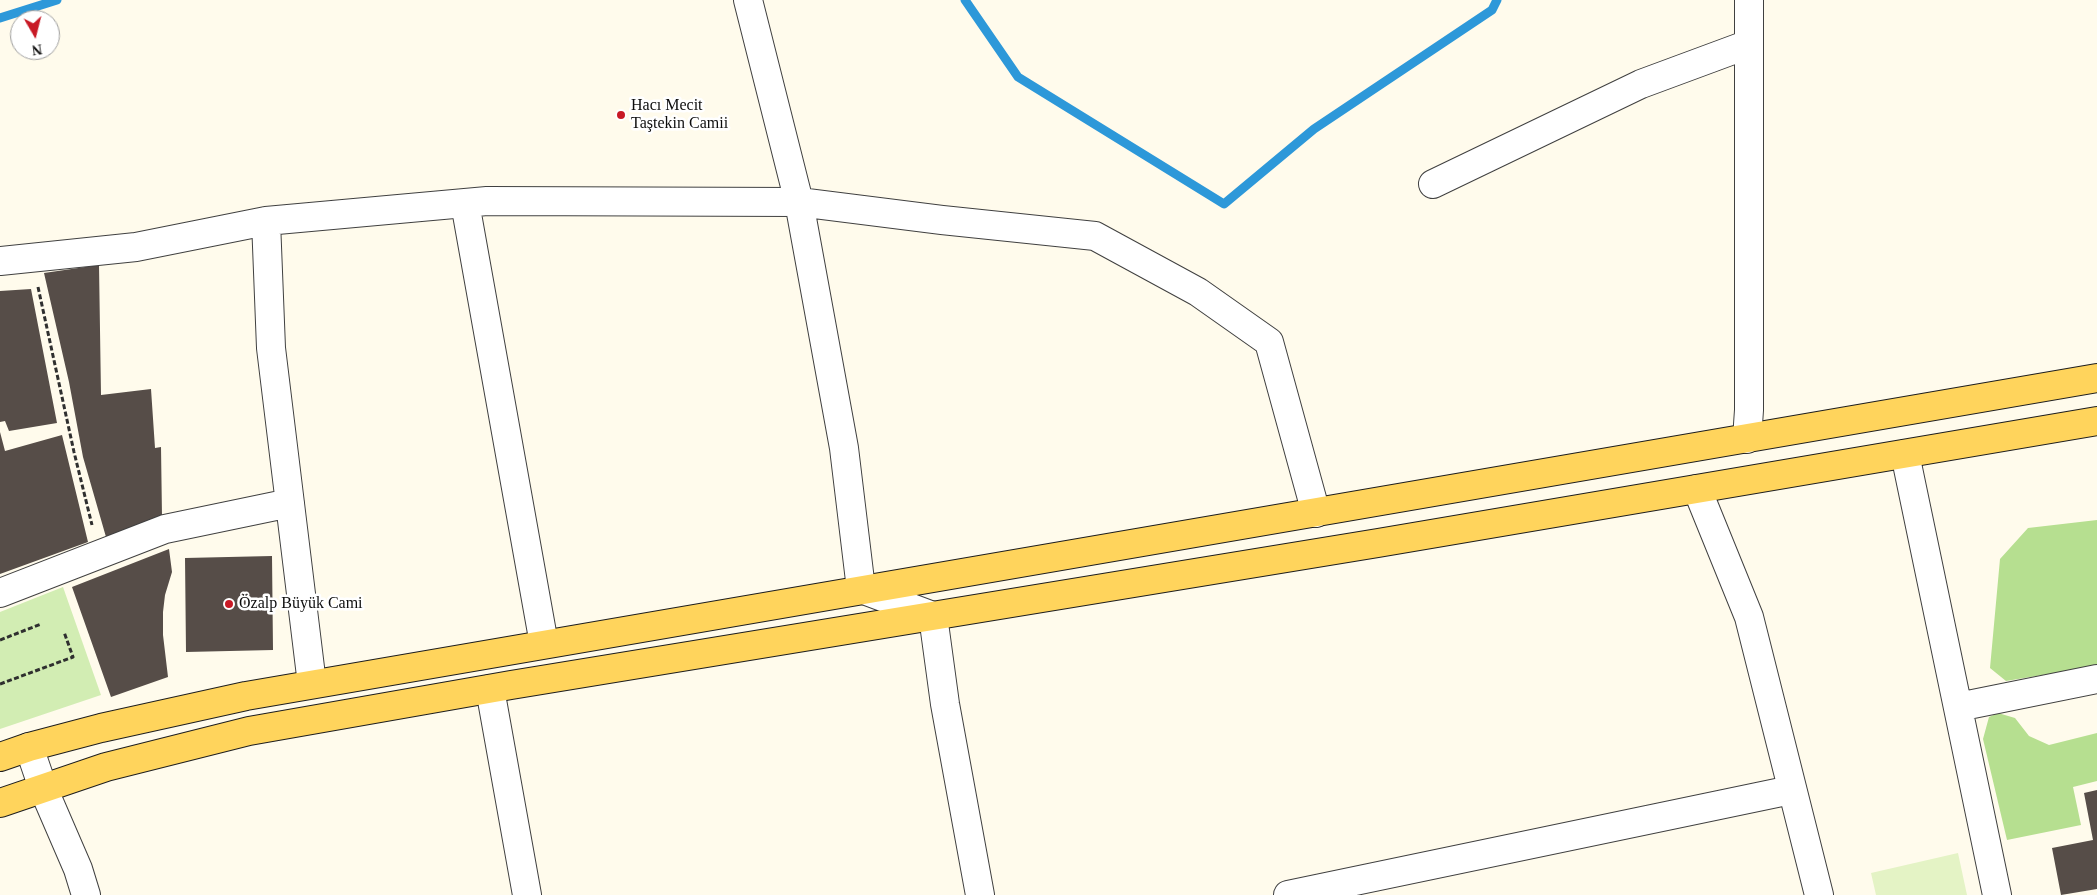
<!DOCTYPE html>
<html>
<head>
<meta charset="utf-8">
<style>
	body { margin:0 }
	#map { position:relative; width:2097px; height:895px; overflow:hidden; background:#fffbec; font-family:"Times New Roman",serif }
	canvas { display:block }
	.north { position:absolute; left:10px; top:10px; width:50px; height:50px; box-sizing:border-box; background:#fff; border:1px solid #9e9e9e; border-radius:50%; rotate:172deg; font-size:14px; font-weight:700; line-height:20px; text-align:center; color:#0d0d0d }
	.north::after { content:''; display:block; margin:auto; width:18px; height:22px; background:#c81925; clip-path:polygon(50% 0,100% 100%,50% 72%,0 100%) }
</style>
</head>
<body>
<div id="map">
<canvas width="2097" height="895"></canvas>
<div class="north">N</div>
</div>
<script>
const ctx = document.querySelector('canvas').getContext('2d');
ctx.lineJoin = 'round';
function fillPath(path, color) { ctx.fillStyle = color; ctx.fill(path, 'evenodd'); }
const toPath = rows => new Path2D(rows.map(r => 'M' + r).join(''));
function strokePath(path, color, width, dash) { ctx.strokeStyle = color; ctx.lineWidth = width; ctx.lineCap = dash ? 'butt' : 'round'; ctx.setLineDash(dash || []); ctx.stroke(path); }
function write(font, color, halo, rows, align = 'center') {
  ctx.font = font + ' "Times New Roman",serif'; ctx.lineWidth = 5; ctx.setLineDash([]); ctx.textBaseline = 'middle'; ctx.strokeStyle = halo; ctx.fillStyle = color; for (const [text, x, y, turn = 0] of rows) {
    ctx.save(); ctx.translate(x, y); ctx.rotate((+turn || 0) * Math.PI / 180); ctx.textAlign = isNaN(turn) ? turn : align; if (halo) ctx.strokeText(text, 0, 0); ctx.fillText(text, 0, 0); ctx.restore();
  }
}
fillPath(toPath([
	[63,587,101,695,0,729,0,612]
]), '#d2edb3');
fillPath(toPath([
	[2097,520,2097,666,2006,681,1990,668,2000,559,2028,528],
	[1998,713,2015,718,2029,736,2049,745,2097,733,2097,781,2073,787,2081,825,2007,840,1983,739,1989,717]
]), '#b6df90');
fillPath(toPath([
	[1958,853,1967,895,1876,895,1871,873]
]), '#e4f3c5');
strokePath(toPath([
	[965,0,1018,77,1224,204,1314,129,1492,10,1497,0],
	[0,18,57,0]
]), '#2d98d9', 9);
fillPath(toPath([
	[99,265,101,395,151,389,155,448,161,447,162,517,106,537,83,457,69,382,44,273],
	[31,289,57,423,9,431,5,421,0,422,0,291],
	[0,432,5,451,62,435,88,542,0,574],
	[169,549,172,572,165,595,163,612,163,635,168,677,111,697,72,587],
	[272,556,273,650,186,652,185,558],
	[2097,790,2097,889,2061,895,2052,848,2093,840,2084,793]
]), '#564d48');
const minor = toPath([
	[748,0,799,202,844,448,861,589,933,616,945,704,980,895],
	[1433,184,1641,84,1749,44],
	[465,203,544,644],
	[266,221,271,348,312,684],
	[0,261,136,247,266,221,487,201,799,202,942,220,1095,236,1198,292,1269,342,1316,513],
	[1747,439,1749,410,1749,0],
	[1905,454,1997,895],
	[1697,489,1749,617,1819,895],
	[0,593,165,529,290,503],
	[490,689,527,895],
	[1958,707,2097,679],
	[29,747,43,788,78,869,86,895],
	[1288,895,1791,790]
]);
const major = toPath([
	[0,757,29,747,101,728,246,696,2097,378],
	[0,803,106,767,249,731,511,685,1378,543,2097,421]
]);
strokePath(minor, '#404040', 30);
strokePath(major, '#1e1e1e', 30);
strokePath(toPath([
	[38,287,74,452,92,525],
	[0,640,41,624],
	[0,684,73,657,64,632]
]), '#2f2f2f', 3, [5, 2.5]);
strokePath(minor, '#fff', 28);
strokePath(major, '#ffd45c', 28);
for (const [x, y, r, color] of [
	[621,115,5,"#c81925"],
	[229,604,5,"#c81925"]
]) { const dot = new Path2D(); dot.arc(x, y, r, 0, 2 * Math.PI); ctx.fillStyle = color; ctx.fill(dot); strokePath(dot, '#fff', 2); }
write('16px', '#0d0d0d', '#fff', [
	["Hacı Mecit",631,106],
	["Taştekin Camii",631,124],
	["Özalp Büyük Cami",239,604]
], 'left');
</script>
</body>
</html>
